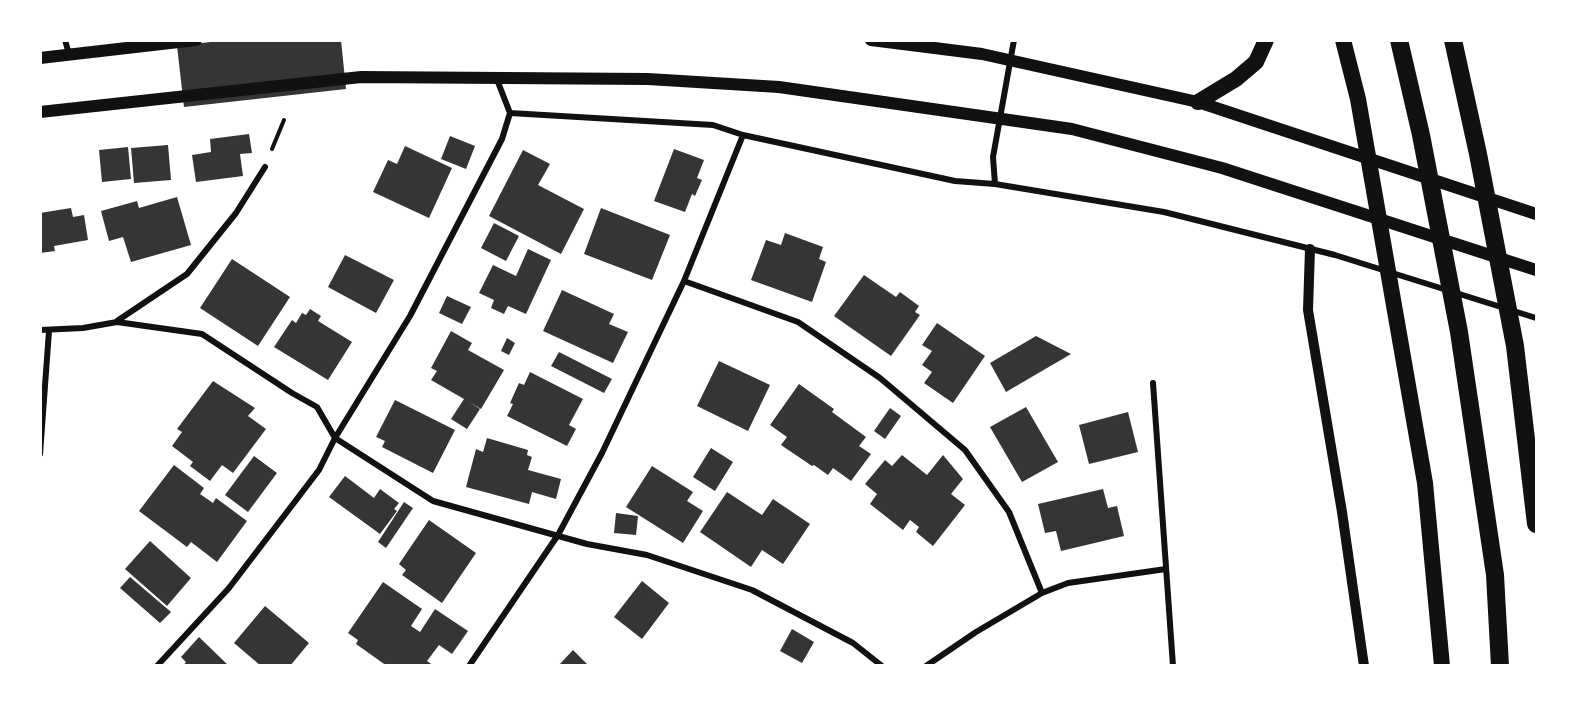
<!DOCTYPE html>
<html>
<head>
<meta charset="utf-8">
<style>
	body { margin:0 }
	#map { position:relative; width:1577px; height:706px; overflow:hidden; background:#fff; font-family:Georgia,serif }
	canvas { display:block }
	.frame { position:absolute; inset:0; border:42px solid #fff; pointer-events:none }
</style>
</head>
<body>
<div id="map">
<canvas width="1577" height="706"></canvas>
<div class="frame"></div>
</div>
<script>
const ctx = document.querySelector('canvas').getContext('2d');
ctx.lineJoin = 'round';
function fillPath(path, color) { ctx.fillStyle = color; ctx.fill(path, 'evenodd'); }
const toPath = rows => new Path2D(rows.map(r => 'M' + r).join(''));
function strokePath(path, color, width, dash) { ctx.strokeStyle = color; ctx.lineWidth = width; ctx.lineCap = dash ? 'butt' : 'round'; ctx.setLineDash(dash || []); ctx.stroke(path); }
fillPath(toPath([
	[227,40,341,40,346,89,184,107,177,46],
	[249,134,252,153,240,154,243,176,196,182,192,155,211,152,210,139],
	[450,136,475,146,466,169,441,159],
	[168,145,171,180,134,183,131,148],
	[405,146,452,168,429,218,373,192,388,160,397,164],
	[128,147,131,179,102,182,99,150],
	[674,149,704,160,697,178,702,180,695,196,692,194,685,212,654,201],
	[523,150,550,164,538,185,584,209,561,254,489,216],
	[177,197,191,245,131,262,123,237,109,241,101,211,137,201,139,208],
	[71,208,73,217,84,215,88,240,54,246,55,251,40,253,40,213],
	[601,208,670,235,652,280,584,254],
	[494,223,519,236,506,261,481,248],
	[785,233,823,247,819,259,826,262,812,302,751,280,766,240,781,245],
	[528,249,551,260,526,314,508,306,504,314,491,308,494,300,479,293,493,265,516,276],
	[345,255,394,280,376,313,328,287],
	[232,259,290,297,258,346,200,308],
	[864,275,896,297,900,292,919,306,915,312,920,315,891,356,834,316],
	[562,290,614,314,609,324,628,332,613,363,543,331],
	[447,296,471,307,462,324,439,313],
	[310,309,321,316,318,321,352,342,328,380,274,347,292,320,296,323,302,313,306,315],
	[937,323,985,356,953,403,924,383,932,372,922,365,932,351,922,345],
	[451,331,472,343,468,350,504,370,481,409,469,402,480,409,467,429,451,419,464,399,431,380,437,371,431,368],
	[1036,336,1071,354,1006,392,990,363],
	[507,338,515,343,509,355,501,351],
	[559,352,612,379,604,393,551,366],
	[719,361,770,385,748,431,697,406],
	[530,372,583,399,569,425,576,429,567,446,507,416,513,404,510,403,519,383,524,385],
	[213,381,255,408,248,416,266,429,233,473,222,465,210,481,190,466,193,462,172,446,182,432,177,429],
	[799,384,834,409,832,412,866,437,859,446,871,454,851,481,833,468,828,475,814,465,812,466,781,445,787,437,770,425],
	[395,400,455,430,433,473,382,447,385,441,376,437],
	[1026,407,1058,462,1022,482,990,427],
	[890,408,901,416,885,439,874,431],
	[1128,412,1138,452,1089,464,1079,425],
	[487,438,528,450,527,455,532,457,528,470,561,479,556,499,532,492,529,504,466,487,476,449,483,452],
	[711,448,733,462,715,491,693,477],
	[902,455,927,475,943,455,963,479,951,494,965,505,933,546,916,532,919,527,910,520,903,530,870,504,877,494,865,484,885,460,892,466],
	[254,456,277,473,248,512,225,495],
	[174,465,204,488,200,494,213,503,216,498,247,521,217,562,191,542,187,547,139,511],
	[652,466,693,492,687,501,703,511,683,543,626,507],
	[345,476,374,498,380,489,399,503,394,509,397,511,380,534,329,497],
	[1103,489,1108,508,1117,506,1124,536,1061,551,1056,531,1045,533,1038,504],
	[727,492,762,515,773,499,810,524,783,564,762,550,751,567,700,532],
	[404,502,413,508,386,548,378,542],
	[616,513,638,516,636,535,614,533],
	[429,520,476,553,442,603,402,575,406,570,399,564],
	[150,541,191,578,167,606,125,569],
	[130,577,171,612,160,623,120,588],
	[642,581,669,603,642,639,614,617],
	[383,582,422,609,411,626,420,632,435,609,468,631,452,654,439,645,427,661,434,666,387,666,356,644,358,640,348,633],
	[265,606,309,643,290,666,261,666,234,643],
	[792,629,814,642,802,663,780,651],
	[199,637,229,666,183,666,186,662,181,657],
	[573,650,589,666,558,666]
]), '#353535');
strokePath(toPath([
	[272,149,284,120]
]), '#111', 4);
strokePath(toPath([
	[65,40,69,54],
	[510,113,713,125,743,135,955,181,995,184,1164,212,1335,255,1536,318],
	[995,184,993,157,1014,40],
	[684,281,798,322,880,378,965,450,1009,512,1042,593,976,632,926,666],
	[117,321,187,274,236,213,265,167],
	[40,330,83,328,117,322,202,334,292,393,317,407,335,438,433,501,587,544,647,555,752,590,853,643,882,666],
	[1153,383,1173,666],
	[40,454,49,331],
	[1042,593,1068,583,1166,569],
	[157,666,229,588,319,470,335,438,410,316,502,139,510,113,496,77],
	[469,666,558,535,602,453,684,281,743,135]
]), '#111', 6);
strokePath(toPath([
	[1310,249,1308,310,1342,512,1364,666]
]), '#111', 10);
strokePath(toPath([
	[871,40,982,54,1198,102,1536,214],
	[40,58,196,40],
	[40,112,361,77,648,79,779,87,1072,129,1222,168,1536,270]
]), '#111', 12);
strokePath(toPath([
	[1343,40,1358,99,1425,483,1442,666],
	[1198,102,1236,79,1256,62,1266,40]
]), '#111', 16);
strokePath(toPath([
	[1399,40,1421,135,1459,332,1495,575,1500,666],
	[1453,40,1478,154,1515,346,1536,524]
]), '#111', 18);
</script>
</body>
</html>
